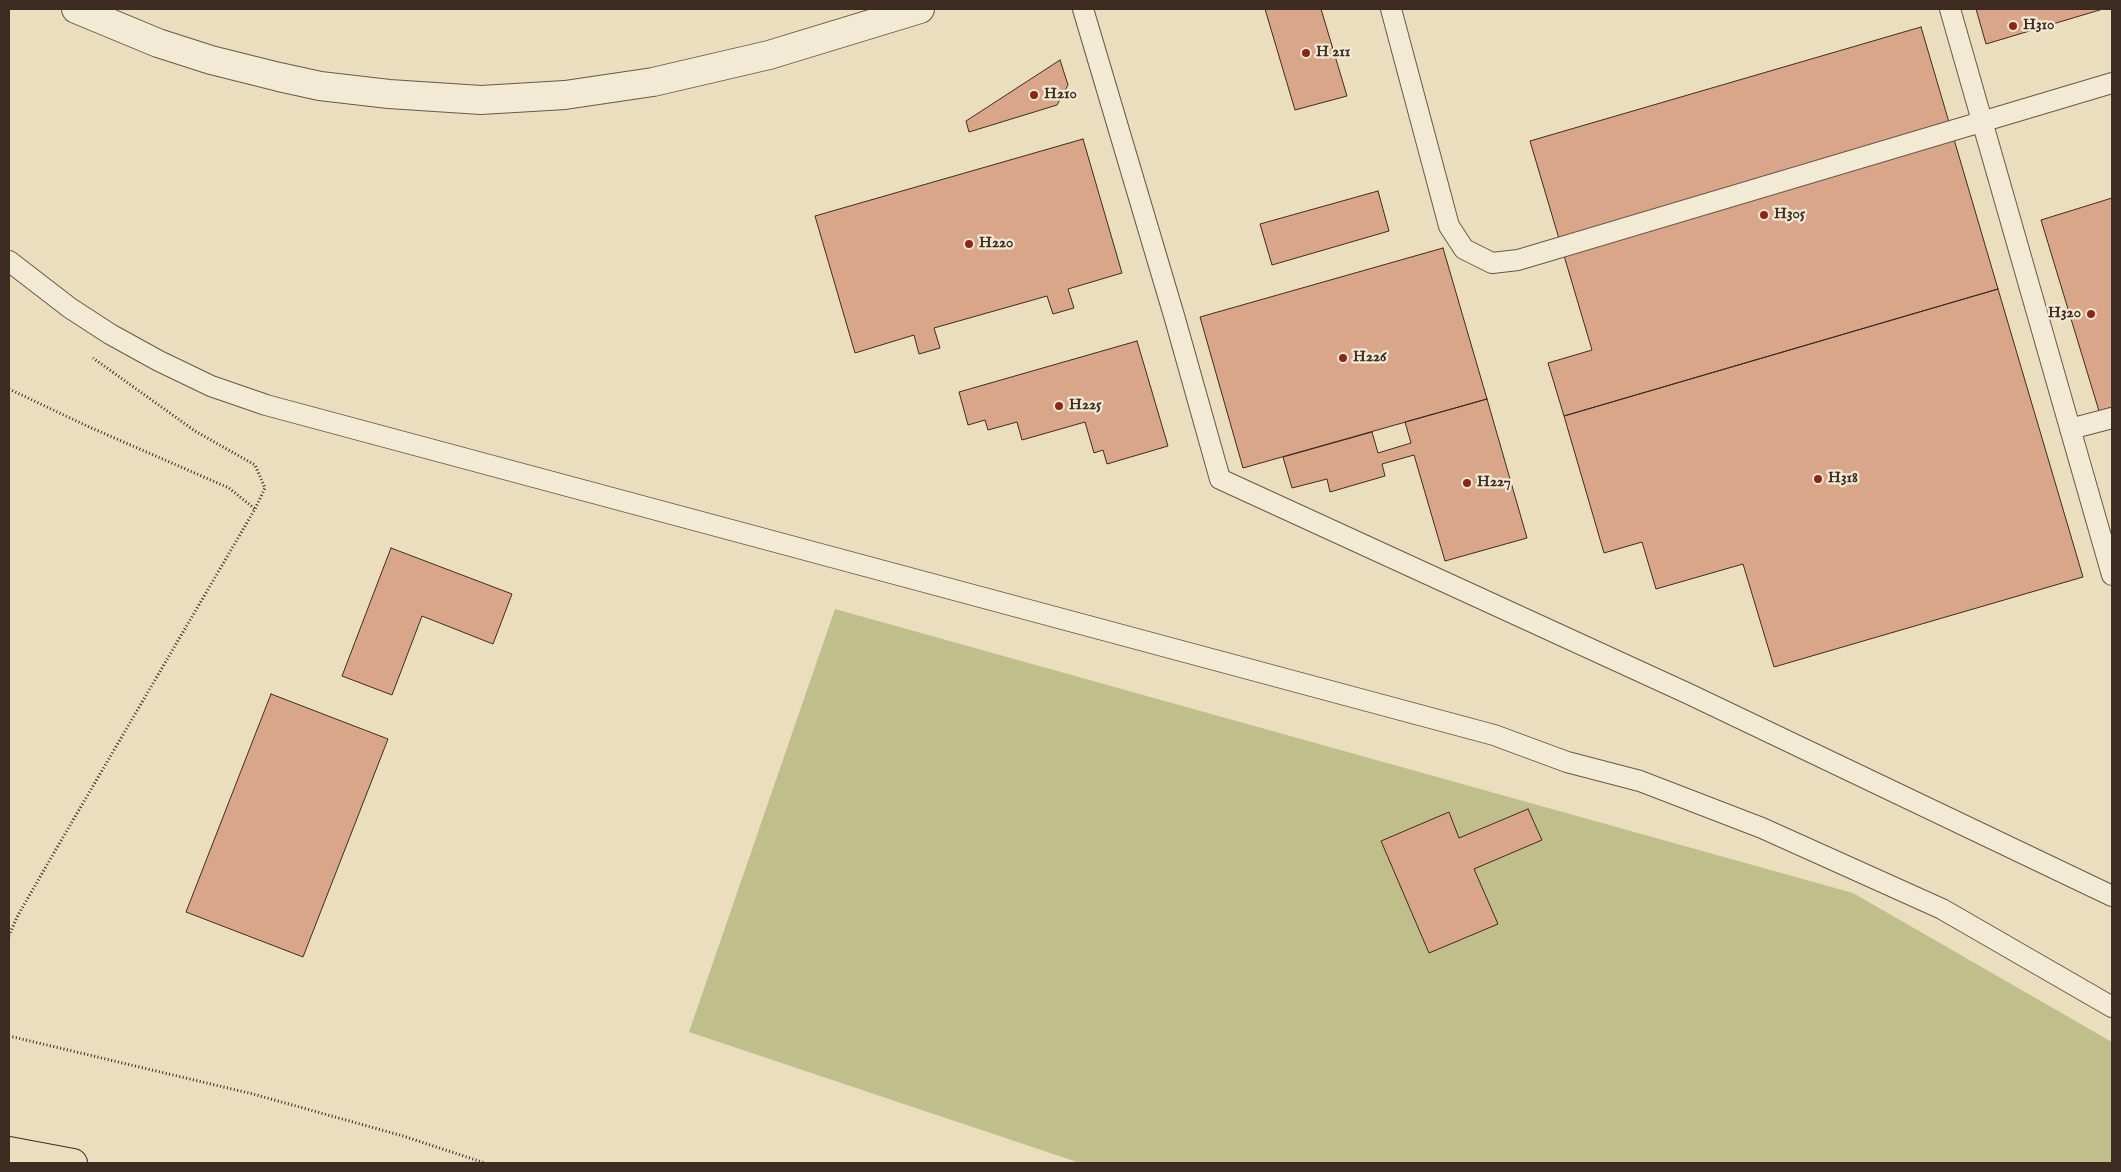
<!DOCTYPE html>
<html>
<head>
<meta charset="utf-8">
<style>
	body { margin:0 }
	#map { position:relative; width:2121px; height:1172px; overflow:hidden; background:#ebdebf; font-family:"IM FELL English",serif }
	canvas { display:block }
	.frame { position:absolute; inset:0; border:10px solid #3d2b21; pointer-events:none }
</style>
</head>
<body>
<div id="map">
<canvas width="2121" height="1172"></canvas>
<div class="frame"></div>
</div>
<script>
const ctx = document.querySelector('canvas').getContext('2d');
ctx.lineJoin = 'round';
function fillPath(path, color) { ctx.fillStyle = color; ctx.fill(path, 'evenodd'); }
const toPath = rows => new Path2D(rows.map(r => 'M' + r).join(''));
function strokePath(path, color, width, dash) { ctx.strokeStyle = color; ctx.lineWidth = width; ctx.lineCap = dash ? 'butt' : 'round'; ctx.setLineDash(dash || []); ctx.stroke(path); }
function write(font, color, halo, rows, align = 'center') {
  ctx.font = font + ' "IM FELL English",serif'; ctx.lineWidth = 4.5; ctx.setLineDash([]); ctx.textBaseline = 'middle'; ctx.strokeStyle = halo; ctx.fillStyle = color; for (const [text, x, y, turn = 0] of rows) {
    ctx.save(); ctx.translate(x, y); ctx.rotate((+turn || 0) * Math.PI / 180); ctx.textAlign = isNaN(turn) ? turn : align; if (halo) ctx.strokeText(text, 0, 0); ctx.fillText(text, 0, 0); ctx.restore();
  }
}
fillPath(toPath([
	[835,609,1853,893,2112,1042,2112,1163,1080,1163,689,1032]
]), '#c0bf8c');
const building = toPath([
	[1265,9,1321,9,1347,96,1295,110,1265,9],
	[1976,9,2103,9,1986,44,1976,9],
	[1921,27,1998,289,1564,416,1548,363,1592,350,1530,141,1921,27],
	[1060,60,1068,85,1057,105,969,132,966,121,1060,60],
	[1083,139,1122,273,1068,289,1074,308,1053,314,1047,296,934,328,940,348,919,354,914,335,855,353,815,216,1083,139],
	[1378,191,1389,231,1272,265,1260,224,1378,191],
	[2112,198,2112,407,2099,411,2041,220,2112,198],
	[1443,248,1487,399,1243,468,1200,317,1443,248],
	[1998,289,2083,577,1774,667,1743,564,1656,589,1642,542,1604,553,1564,416,1998,289],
	[1137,341,1168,446,1107,464,1103,450,1094,453,1085,422,1022,440,1017,422,988,430,985,420,968,425,959,392,1137,341],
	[1487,399,1527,538,1445,561,1414,455,1382,464,1385,476,1330,492,1327,479,1292,488,1283,457,1372,432,1378,453,1411,443,1405,422,1487,399],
	[391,548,512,594,493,644,422,616,392,695,342,676,391,548],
	[271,694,388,739,303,957,186,912,271,694],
	[1528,809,1542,840,1474,869,1498,924,1429,953,1381,841,1449,812,1459,838,1528,809]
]);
fillPath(building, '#daa68a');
strokePath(building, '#3d2b21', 1);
const service = toPath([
	[1083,9,1175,319,1220,479,1689,694,2112,896],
	[1391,9,1449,226,1464,249,1492,263,1518,260,2112,83],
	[1950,9,2112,575],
	[9,261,70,308,110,334,159,361,211,386,266,405,1494,735,1567,762,1640,781,1762,828,1942,909,2112,1007],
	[2070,429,2112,418]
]);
const minor = toPath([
	[76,9,158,43,211,60,279,77,320,86,389,94,481,100,565,95,653,82,769,55,920,9]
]);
const trunk = toPath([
	[9,1151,73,1163]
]);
strokePath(service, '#685848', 22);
strokePath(minor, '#685848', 30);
strokePath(trunk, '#3d2b21', 30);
strokePath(toPath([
	[9,389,87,426,229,488,255,509],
	[9,936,17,917,55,851,255,509,265,488,255,465,195,431,93,358],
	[9,1036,253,1094,403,1136,485,1163]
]), '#3d2b21', 3, [1, 2.5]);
strokePath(service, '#f2ead5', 20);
strokePath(minor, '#f2ead5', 28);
strokePath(trunk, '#ebdebf', 28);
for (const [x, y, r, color] of [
	[2013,26,5,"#8f2418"],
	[1306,53,5,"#8f2418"],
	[1034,95,5,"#8f2418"],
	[1764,215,5,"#8f2418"],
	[969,244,5,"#8f2418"],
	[2091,314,5,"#8f2418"],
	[1343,358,5,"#8f2418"],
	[1059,406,5,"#8f2418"],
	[1818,479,5,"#8f2418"],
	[1467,483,5,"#8f2418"]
]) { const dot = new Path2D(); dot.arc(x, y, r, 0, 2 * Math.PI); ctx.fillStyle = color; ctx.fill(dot); strokePath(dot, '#f2ead5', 2); }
write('bold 15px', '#3d2b21', '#f2ead5', [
	["H310",2023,26],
	["H 211",1316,53],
	["H210",1044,95],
	["H305",1774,215],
	["H220",979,244],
	["H320",2081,314,"right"],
	["H226",1353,358],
	["H225",1069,406],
	["H318",1828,479],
	["H227",1477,483]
], 'left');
</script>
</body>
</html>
